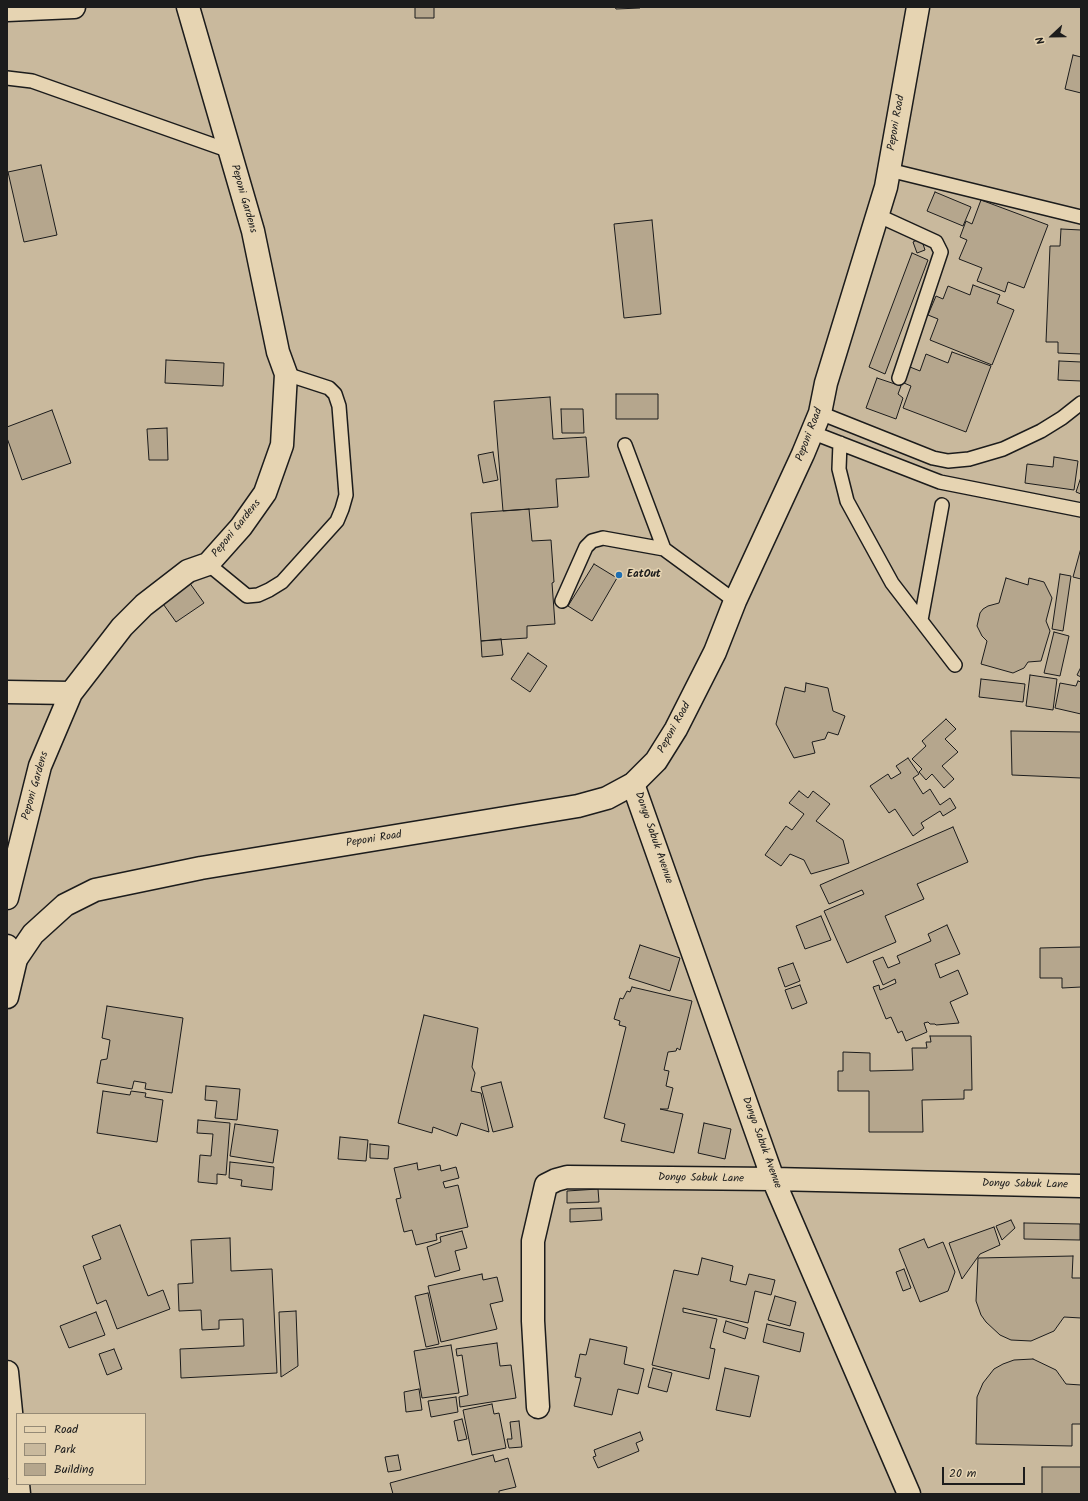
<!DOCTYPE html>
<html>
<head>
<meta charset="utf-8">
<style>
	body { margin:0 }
	#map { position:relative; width:1088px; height:1501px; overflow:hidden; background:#e6d4b2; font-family:Kalam,sans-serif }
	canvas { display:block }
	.frame { position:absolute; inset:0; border:8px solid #1c1c1c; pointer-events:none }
	.legend { position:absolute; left:16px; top:1413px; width:130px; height:72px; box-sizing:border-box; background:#e6d4b2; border:1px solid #958a76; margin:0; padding:5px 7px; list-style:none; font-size:12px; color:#1c1c1c }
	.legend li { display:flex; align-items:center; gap:8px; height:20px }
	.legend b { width:20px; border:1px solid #958a76 }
	.north { position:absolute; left:1032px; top:16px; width:40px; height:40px; -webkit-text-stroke:3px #e6d4b2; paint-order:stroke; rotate:248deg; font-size:11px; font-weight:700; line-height:16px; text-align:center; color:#1c1c1c }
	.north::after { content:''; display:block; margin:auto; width:14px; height:18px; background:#1c1c1c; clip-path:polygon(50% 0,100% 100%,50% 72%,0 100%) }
	.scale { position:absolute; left:942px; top:1467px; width:83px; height:18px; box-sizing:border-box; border:2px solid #1c1c1c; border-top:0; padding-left:5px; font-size:12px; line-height:14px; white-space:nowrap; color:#1c1c1c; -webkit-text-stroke:3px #e6d4b2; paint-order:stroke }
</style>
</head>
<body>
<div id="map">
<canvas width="1088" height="1501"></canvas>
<div class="frame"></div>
<ul class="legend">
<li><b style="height:5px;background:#e6d4b2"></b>Road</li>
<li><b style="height:11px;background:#c9b99d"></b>Park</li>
<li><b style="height:11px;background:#b5a68d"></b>Building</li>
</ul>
<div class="north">N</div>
<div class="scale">20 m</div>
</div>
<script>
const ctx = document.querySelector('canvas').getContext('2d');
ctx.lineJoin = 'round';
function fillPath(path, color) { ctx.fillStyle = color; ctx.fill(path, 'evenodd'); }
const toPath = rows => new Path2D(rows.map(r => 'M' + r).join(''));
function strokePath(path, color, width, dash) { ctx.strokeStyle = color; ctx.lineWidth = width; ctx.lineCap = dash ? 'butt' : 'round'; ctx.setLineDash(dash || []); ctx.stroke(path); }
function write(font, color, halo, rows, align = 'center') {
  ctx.font = font + ' Kalam,sans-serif'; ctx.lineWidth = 3; ctx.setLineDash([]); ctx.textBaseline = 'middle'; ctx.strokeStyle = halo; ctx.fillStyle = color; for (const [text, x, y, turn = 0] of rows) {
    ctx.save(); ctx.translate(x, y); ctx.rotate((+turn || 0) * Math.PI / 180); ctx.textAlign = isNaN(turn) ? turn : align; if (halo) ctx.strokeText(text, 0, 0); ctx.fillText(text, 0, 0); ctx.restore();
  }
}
fillPath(toPath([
	[7,7,1081,7,1081,1494,7,1494],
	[17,1414,145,1414,145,1484,17,1484]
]), '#c9b99d');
const building = toPath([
	[415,7,434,7,434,18,415,18,415,7],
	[615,7,640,7,640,8,616,9,615,7],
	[1073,55,1081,57,1081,93,1065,89,1073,55],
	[41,165,57,235,24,242,8,172,41,165],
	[935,192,971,207,963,226,927,211,935,192],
	[981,200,1048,225,1024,288,1008,282,1005,292,977,281,982,268,959,259,967,240,960,237,966,221,972,224,981,200],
	[652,220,661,314,624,318,614,224,652,220],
	[1061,229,1081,230,1081,354,1058,353,1058,342,1046,342,1050,246,1060,246,1061,229],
	[921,238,925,250,917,253,913,242,921,238],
	[912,253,928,260,885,374,869,367,912,253],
	[973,285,1000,295,997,303,1014,310,992,365,930,340,938,319,928,315,936,296,943,299,948,286,970,295,973,285],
	[952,352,991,366,966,432,903,408,911,386,904,383,910,367,920,371,926,354,948,363,952,352],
	[166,360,224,363,223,386,165,383,166,360],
	[1059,361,1081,362,1081,381,1058,380,1059,361],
	[877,378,901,386,898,394,903,398,896,419,866,408,877,378],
	[616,394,658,394,658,419,616,419,616,394],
	[550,397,553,439,586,437,589,477,556,479,558,507,503,511,494,401,550,397],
	[561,409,583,409,584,433,562,433,561,409],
	[52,410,71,463,22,480,7,438,7,427,52,410],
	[167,428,168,460,149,460,147,429,167,428],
	[493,452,498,480,483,483,478,455,493,452],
	[1054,457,1078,461,1074,490,1025,483,1027,464,1053,467,1054,457],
	[1081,477,1081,494,1076,492,1081,477],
	[529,509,532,541,551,540,554,582,552,583,555,624,527,626,527,638,481,641,471,513,529,509],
	[1081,548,1081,579,1073,577,1081,548],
	[594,564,617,578,592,621,568,606,594,564],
	[1060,574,1071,576,1063,631,1052,629,1060,574],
	[1006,578,1028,585,1029,578,1044,582,1052,598,1046,621,1050,631,1041,661,1028,662,1024,668,1013,673,981,664,987,641,982,636,977,626,980,613,983,609,988,606,999,603,1006,578],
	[189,582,204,603,176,622,161,601,189,582],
	[1054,632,1069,636,1060,676,1044,673,1054,632],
	[501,639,503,655,482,657,481,641,501,639],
	[528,653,547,666,530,692,511,679,528,653],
	[1081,667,1081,677,1077,675,1081,667],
	[1030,675,1057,679,1053,710,1026,706,1030,675],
	[981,679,1025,684,1023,702,979,697,981,679],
	[1078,681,1081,682,1081,714,1055,708,1060,683,1076,686,1078,681],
	[806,683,828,688,833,711,845,716,838,735,828,732,825,739,812,742,815,753,794,758,776,724,785,687,805,692,806,683],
	[946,719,956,729,945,739,958,752,942,766,954,779,944,788,932,774,926,780,919,772,922,769,912,759,926,746,922,741,946,719],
	[1011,731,1081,732,1081,778,1012,775,1011,731],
	[908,758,919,774,913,778,923,794,930,789,940,805,950,798,956,808,943,816,940,811,921,823,924,828,913,836,895,809,889,813,870,786,888,774,891,779,901,773,896,766,908,758],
	[799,791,808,798,813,791,830,804,816,821,843,840,849,863,811,874,804,860,790,854,781,866,765,855,786,826,792,830,804,814,789,803,799,791],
	[953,827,968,862,917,884,924,899,885,916,896,942,847,963,824,911,864,894,862,890,829,904,820,885,953,827],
	[821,916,831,940,805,949,796,926,821,916],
	[947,925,960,954,935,964,940,978,958,970,968,994,950,1002,959,1023,936,1025,935,1024,930,1024,928,1022,924,1023,927,1032,906,1041,902,1031,898,1033,891,1017,886,1019,873,987,879,985,880,990,896,983,895,979,883,985,873,961,883,957,888,968,900,963,897,956,931,941,928,934,947,925],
	[640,945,680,958,670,991,629,978,640,945],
	[1081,947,1081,987,1062,988,1062,978,1040,978,1040,948,1081,947],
	[793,963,800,981,785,987,778,968,793,963],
	[800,985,807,1003,792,1009,785,990,800,985],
	[632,987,692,1001,680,1050,677,1048,676,1051,668,1052,664,1070,669,1071,666,1086,673,1088,668,1109,660,1109,683,1114,674,1153,621,1141,625,1124,604,1118,626,1027,619,1025,620,1021,614,1019,620,998,623,999,627,991,630,992,632,987],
	[107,1006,183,1018,172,1093,145,1089,146,1083,134,1081,132,1089,97,1083,101,1060,107,1059,110,1040,102,1038,107,1006],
	[424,1015,478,1028,472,1067,475,1073,471,1091,481,1093,489,1132,461,1123,457,1136,433,1127,432,1133,398,1123,424,1015],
	[930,1036,971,1036,972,1090,964,1090,964,1099,922,1100,923,1132,869,1132,869,1091,838,1091,838,1071,843,1071,843,1052,870,1053,870,1071,913,1070,912,1048,927,1048,926,1042,931,1042,930,1036],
	[501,1082,513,1127,493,1132,481,1087,501,1082],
	[206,1086,240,1089,237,1120,215,1118,217,1101,205,1100,206,1086],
	[103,1091,130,1095,131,1091,146,1093,145,1097,163,1100,157,1142,97,1133,103,1091],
	[198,1120,230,1123,226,1175,217,1174,217,1184,198,1182,200,1155,211,1156,213,1134,197,1133,198,1120],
	[704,1123,731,1129,725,1159,698,1153,704,1123],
	[235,1124,278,1130,273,1163,230,1156,235,1124],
	[340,1137,368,1140,366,1161,338,1159,340,1137],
	[370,1144,389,1146,388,1159,370,1158,370,1144],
	[230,1162,274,1167,272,1190,241,1186,242,1180,229,1178,230,1162],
	[417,1163,418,1170,440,1165,441,1171,456,1167,459,1178,443,1182,445,1188,458,1185,468,1227,436,1234,437,1240,416,1245,412,1230,404,1232,396,1199,401,1198,394,1168,417,1163],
	[598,1189,599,1202,567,1203,567,1191,598,1189],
	[601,1208,602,1220,570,1222,570,1209,601,1208],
	[1011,1220,1015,1228,1002,1240,996,1226,1011,1220],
	[1024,1223,1080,1224,1080,1240,1024,1239,1024,1223],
	[120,1225,148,1296,163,1290,170,1309,117,1329,106,1300,97,1304,83,1266,101,1259,92,1236,120,1225],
	[994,1227,1000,1245,980,1254,962,1279,949,1243,994,1227],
	[462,1231,467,1248,455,1251,460,1270,435,1277,427,1247,441,1242,440,1237,462,1231],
	[230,1238,231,1271,272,1269,277,1373,181,1378,180,1349,244,1346,243,1319,219,1320,219,1329,202,1330,201,1310,179,1311,178,1284,193,1283,191,1240,230,1238],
	[924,1239,928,1248,943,1242,955,1272,948,1291,920,1302,899,1249,924,1239],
	[1073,1256,1072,1278,1081,1278,1081,1318,1064,1317,1054,1331,1031,1341,1011,1340,1000,1335,986,1322,981,1315,976,1301,978,1258,1073,1256],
	[702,1258,733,1266,730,1281,746,1285,749,1274,775,1280,771,1295,755,1291,748,1323,683,1308,683,1312,717,1319,710,1348,715,1349,709,1379,652,1365,674,1270,698,1275,702,1258],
	[904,1269,911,1288,903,1291,896,1272,904,1269],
	[482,1274,483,1280,497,1277,503,1301,490,1304,497,1329,441,1342,428,1286,482,1274],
	[428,1293,439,1344,426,1347,415,1296,428,1293],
	[775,1296,796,1302,790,1326,768,1320,775,1296],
	[296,1311,298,1366,281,1377,279,1312,296,1311],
	[96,1312,105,1335,69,1348,60,1326,96,1312],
	[726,1321,748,1328,745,1339,723,1332,726,1321],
	[767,1324,804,1333,800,1352,763,1342,767,1324],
	[590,1339,627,1347,624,1364,644,1369,638,1394,618,1389,612,1415,574,1406,581,1378,575,1377,580,1354,586,1355,590,1339],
	[497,1343,500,1366,511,1365,516,1398,460,1407,459,1397,468,1395,462,1355,457,1356,456,1349,497,1343],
	[451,1345,459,1393,422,1398,414,1351,451,1345],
	[114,1349,122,1369,107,1375,99,1354,114,1349],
	[1033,1359,1056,1370,1066,1384,1081,1385,1081,1424,1072,1424,1072,1446,976,1444,977,1397,983,1383,994,1369,1003,1364,1014,1360,1033,1359],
	[653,1368,672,1373,667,1392,648,1387,653,1368],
	[725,1368,759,1376,750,1417,716,1410,725,1368],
	[419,1389,422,1410,406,1412,404,1392,419,1389],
	[456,1397,458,1412,431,1417,428,1401,456,1397],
	[492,1404,494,1414,499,1413,506,1448,472,1455,463,1410,492,1404],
	[462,1419,467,1439,458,1441,454,1421,462,1419],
	[519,1421,522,1447,509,1448,507,1439,512,1439,510,1422,519,1421],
	[640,1432,643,1440,636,1443,639,1451,598,1468,593,1457,596,1456,594,1450,640,1432],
	[398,1455,401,1470,388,1472,385,1457,398,1455],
	[493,1455,495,1462,508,1458,516,1487,499,1491,499,1494,393,1494,390,1483,493,1455],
	[1042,1467,1081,1467,1081,1494,1042,1494,1042,1467]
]);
fillPath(building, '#b5a68d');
strokePath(building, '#1c1c1c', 1);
const lane = toPath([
	[7,78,32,81,230,151],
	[889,170,1081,217],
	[877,215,936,242,941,252,899,378],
	[820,413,933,458,948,461,969,459,1003,449,1041,431,1062,418,1081,403],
	[811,432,940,482,1081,510],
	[840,443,839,469,847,501,892,583,955,665],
	[625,445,664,549],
	[208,564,247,596,258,595,269,590,282,582,337,521,342,509,346,495,339,406,335,394,329,388,286,374],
	[562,601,586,547,592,541,603,538,664,549,735,601],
	[921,620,942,505]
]);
const street = toPath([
	[7,10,74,7],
	[7,692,71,693],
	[633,784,773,1179,909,1494],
	[7,898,40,766,71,693,122,627,144,605,188,571,208,564,241,527,265,493,282,445,286,374,278,352,253,231,188,7],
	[7,946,16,959],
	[538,1407,533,1321,533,1241,546,1185,556,1180,567,1177,773,1179,1081,1186]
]);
const primary = toPath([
	[7,997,16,959,33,934,65,905,95,890,201,868,578,806,607,798,633,784,656,761,676,729,715,652,735,601,803,454,820,413,826,383,886,187,918,7],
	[7,1372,17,1472],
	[18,1484,19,1494]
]);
strokePath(lane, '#1c1c1c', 16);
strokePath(street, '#1c1c1c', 25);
strokePath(primary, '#1c1c1c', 25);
strokePath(lane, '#e6d4b2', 13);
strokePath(street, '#e6d4b2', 22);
strokePath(primary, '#e6d4b2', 22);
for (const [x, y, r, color] of [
	[619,575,4,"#1f6fb2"]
]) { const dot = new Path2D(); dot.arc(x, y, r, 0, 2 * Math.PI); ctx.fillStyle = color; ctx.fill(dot); strokePath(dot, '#e6d4b2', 1.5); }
write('11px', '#1c1c1c', '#e6d4b2', [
	["Peponi Road",897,123,-80],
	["Peponi Gardens",243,199,74],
	["Peponi Road",810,435,-69],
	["Peponi Gardens",237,529,-51],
	["Peponi Road",675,728,-61],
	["Peponi Gardens",36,786,-74],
	["Donyo Sabuk Avenue",653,838,71],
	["Peponi Road",374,840,-9],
	["Donyo Sabuk Avenue",761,1143,70],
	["Donyo Sabuk Lane",701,1179,1],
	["Donyo Sabuk Lane",1025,1185,1]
]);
write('bold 11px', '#1c1c1c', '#e6d4b2', [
	["EatOut",627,575]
], 'left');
</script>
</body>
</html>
